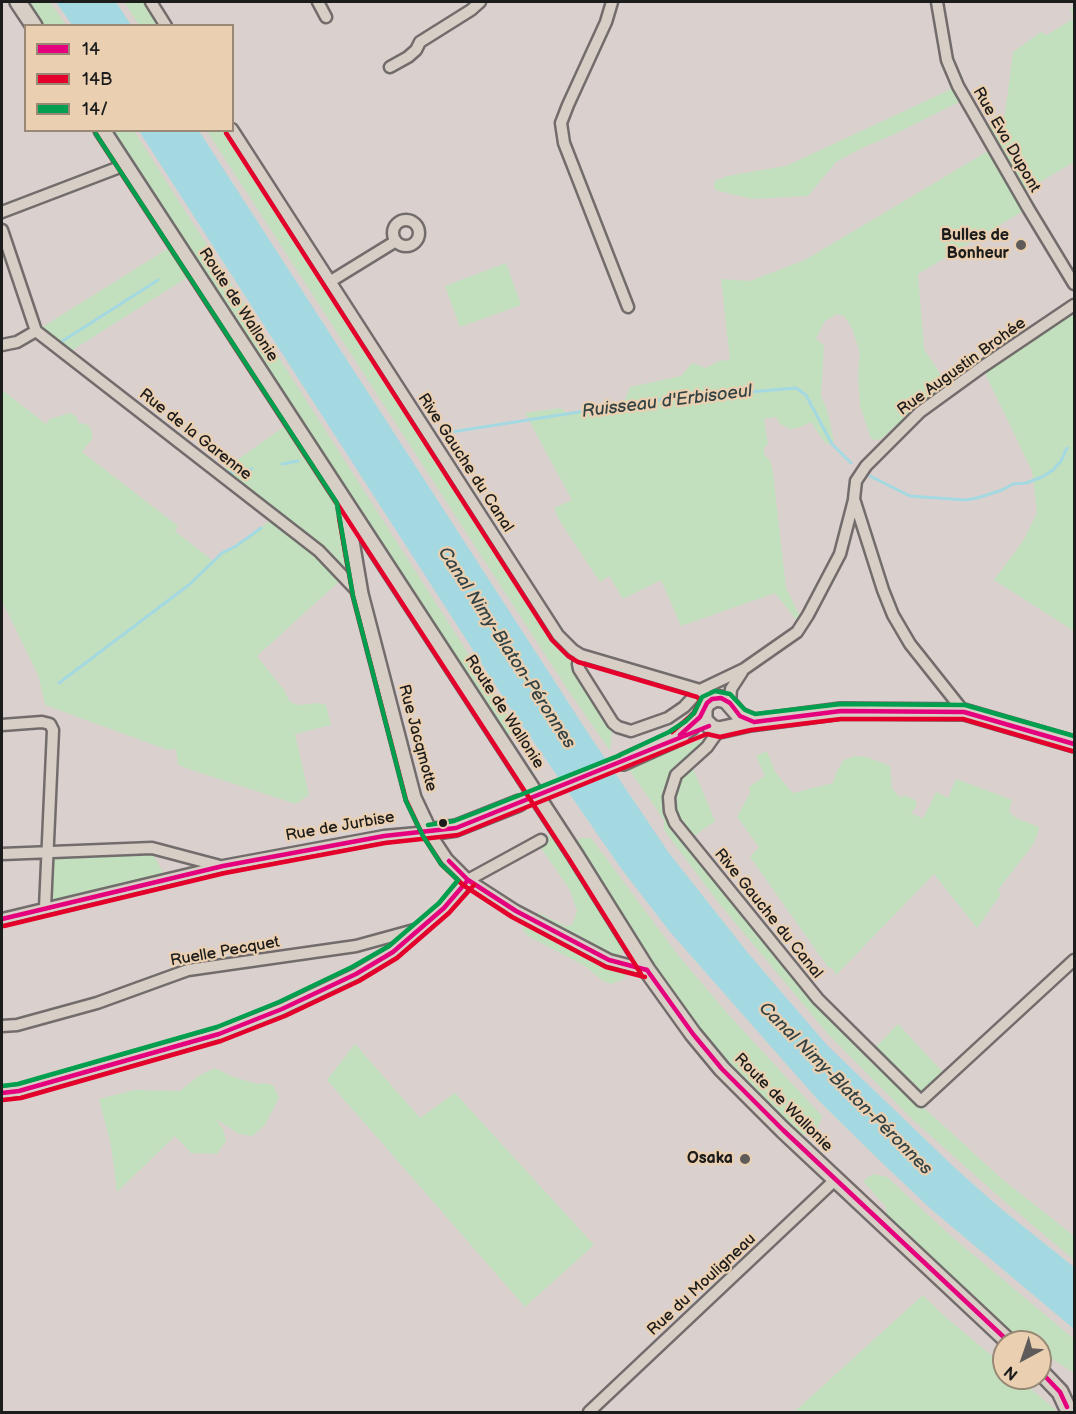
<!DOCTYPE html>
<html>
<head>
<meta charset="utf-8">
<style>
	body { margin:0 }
	#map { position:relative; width:1076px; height:1414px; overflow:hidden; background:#dad1ce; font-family:"Balsamiq Sans",sans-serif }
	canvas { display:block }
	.frame { position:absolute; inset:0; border:3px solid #1c1c1c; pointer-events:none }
	.legend { position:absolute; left:24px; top:24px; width:210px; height:108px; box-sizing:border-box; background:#ead0b1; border:2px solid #988875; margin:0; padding:8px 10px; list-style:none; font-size:18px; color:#1c1c1c }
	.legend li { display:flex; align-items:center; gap:12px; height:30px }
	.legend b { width:30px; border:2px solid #988875 }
	.north { position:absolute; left:992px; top:1330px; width:60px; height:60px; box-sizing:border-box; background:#ead0b1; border:2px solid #988875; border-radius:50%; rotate:220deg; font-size:16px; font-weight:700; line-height:24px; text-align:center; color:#1c1c1c }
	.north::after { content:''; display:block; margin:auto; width:21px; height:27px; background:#5e5b5a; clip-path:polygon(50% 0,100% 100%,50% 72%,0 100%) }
</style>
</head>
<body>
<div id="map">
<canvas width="1076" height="1414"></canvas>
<div class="frame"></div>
<ul class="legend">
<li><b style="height:8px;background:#e5007d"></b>14</li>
<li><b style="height:8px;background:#e4002b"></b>14B</li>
<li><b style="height:8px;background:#019f4e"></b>14/</li>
</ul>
<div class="north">N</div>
</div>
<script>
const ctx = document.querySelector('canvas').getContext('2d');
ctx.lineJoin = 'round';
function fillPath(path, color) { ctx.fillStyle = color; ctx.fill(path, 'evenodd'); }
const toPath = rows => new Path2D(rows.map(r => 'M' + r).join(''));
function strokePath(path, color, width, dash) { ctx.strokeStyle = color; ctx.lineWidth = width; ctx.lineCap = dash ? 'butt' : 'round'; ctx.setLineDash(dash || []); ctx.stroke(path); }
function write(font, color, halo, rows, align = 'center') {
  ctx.font = font + ' "Balsamiq Sans",sans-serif'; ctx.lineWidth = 4.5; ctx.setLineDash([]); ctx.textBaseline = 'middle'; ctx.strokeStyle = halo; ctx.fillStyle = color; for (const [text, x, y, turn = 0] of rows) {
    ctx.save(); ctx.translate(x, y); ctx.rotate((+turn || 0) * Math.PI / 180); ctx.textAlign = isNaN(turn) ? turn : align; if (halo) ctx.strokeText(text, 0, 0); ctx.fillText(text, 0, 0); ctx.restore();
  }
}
fillPath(toPath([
	[18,2,50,2,66,25,34,25],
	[124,2,151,2,166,25,139,25],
	[1074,6,1074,162,1020,194,1028,208,918,274,924,349,946,383,921,403,882,438,874,441,871,438,860,406,858,374,860,353,852,328,844,316,837,314,825,321,816,338,824,346,821,396,827,410,834,441,830,444,825,443,811,422,801,427,790,429,780,424,776,417,764,419,768,444,764,448,764,454,771,462,773,473,786,588,801,618,798,622,775,593,681,626,661,580,623,599,609,576,600,582,559,520,554,508,572,500,525,413,561,408,567,413,623,405,630,387,681,376,692,363,706,368,719,361,730,360,721,279,750,281,805,260,993,148,982,128,1005,115,1013,52,1041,32,1047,35,1074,18,1070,9],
	[958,86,965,99,895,134,862,148,836,162,808,196,752,199,715,190,714,186,715,181,727,176,786,166],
	[232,130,573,650,578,664,613,723,610,751,566,687,207,131],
	[102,131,134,131,517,730,500,740,344,501,358,592,344,577,257,656,284,690,290,702,298,705,318,703,326,705,331,725,295,734,309,795,296,804,204,774,178,765,176,749,168,750,45,705,38,675,2,601,2,390,46,424,50,419,70,413,77,417,79,424,83,423,89,426,92,432,92,439,82,452,178,526,175,531,213,561,275,517,219,473,292,421,196,272,66,354,36,331,177,243],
	[506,263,521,305,460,327,445,286],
	[1074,305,1074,631,994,580,1023,541,1037,513,1032,471,982,367],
	[704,739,707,747,690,761,715,821,689,840,818,999,871,1052,898,1024,941,1070,946,1077,921,1101,923,1107,1002,1179,1074,1236,1074,1260,1004,1201,914,1121,828,1034,718,902,664,830,664,820,628,768],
	[767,751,775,772,793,793,833,783,837,771,844,760,855,756,867,757,890,766,892,788,899,797,906,796,915,800,917,805,911,814,916,815,923,819,936,792,948,798,956,779,1012,800,1009,811,1011,814,1018,819,1039,827,1037,836,1032,846,998,890,1001,894,977,928,934,874,836,975,832,968,828,967,750,857,759,847,737,817,750,793,749,787,765,776,756,756],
	[552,835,559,842,624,948,620,955,610,960,630,965,624,979,611,984,603,981,585,966,528,936,522,929,527,917,539,913,566,926,572,925,577,911,570,890,541,848,541,843,545,838],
	[580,838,591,838,678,955,727,1013,822,1116,817,1130,804,1135,783,1130,707,1052,575,843],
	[153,854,164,874,50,901,53,855],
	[355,1044,420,1118,455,1093,594,1245,525,1307,327,1080],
	[215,1068,233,1077,257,1084,264,1083,273,1085,279,1098,265,1125,252,1136,239,1134,216,1119,223,1129,226,1141,217,1154,191,1153,175,1136,117,1192,111,1145,99,1099,134,1090,180,1091,200,1075],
	[873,1174,887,1177,951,1236,1074,1339,1074,1373,1040,1351,1040,1342,1026,1342,1020,1339,937,1267,887,1218,886,1207,863,1181],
	[923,1295,942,1314,1004,1366,1004,1378,1018,1378,1055,1409,1056,1412,794,1412]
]), '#c2dfbe');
fillPath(toPath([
	[56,2,116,2,131,25,72,25],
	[139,131,199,131,588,733,669,853,748,953,827,1045,955,1168,999,1207,1074,1267,1074,1329,932,1210,878,1159,818,1100,670,932,620,867,509,706]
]), '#a4d9e1');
strokePath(toPath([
	[58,344,158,280],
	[445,433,655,400,796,388,806,395,832,444,851,463],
	[202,454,227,473,252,469],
	[282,464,298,461],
	[870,476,910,496,965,500,977,498,1002,490,1013,484,1026,483,1042,477,1053,470,1061,461,1067,448],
	[59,683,190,584,222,553,236,546,261,528]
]), '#a4d9e1', 3);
const street = toPath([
	[151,2,166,26],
	[318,2,326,17],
	[612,2,606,22,568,105,561,123,564,143,628,307],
	[937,2,947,60,958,86,1028,208,1074,284],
	[390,67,408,57,416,50,420,42,471,10,480,2],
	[232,129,558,635,573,650,581,655,700,690,712,699],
	[2,212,125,165],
	'393 233a13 13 0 1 1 26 0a13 13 0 1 1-26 0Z',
	[2,230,36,331],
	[331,281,396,241],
	[36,331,319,551,359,593],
	[2,345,17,342,36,331],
	[581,655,578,664,579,669,613,723,618,727,631,731,668,718,684,707,700,690,744,669,797,632,808,615,840,554,854,500],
	[730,703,731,689,742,672],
	[964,712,910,644,893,615,883,590,854,499,856,481,866,466,920,412,982,367,1074,305],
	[2,725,42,722,50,724,53,730,45,908],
	[719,730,707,747,676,775,669,797,670,811,675,823,818,999,921,1101,1074,960],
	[2,854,152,848,220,866],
	[2,919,223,866,384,836,429,832,447,859,468,880,516,911,609,960,647,970],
	[2,1026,17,1025,97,1003,188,970,356,946,418,929],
	[2,1093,19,1091,219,1034,282,1009,356,974,393,952,444,908,468,880,541,840],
	[589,1412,835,1180]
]);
const secondary = toPath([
	[18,2,34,26],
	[102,130,575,855,647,970,693,1034,722,1069,783,1130,1009,1342],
	[345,506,360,594,413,798,429,832,456,828,519,803],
	[704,708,704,720,712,728,719,730,750,723,841,711,964,712,1074,744],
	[673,739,691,727,700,717,707,703,716,698,726,700,740,716,754,722],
	[623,762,681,736],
	[1040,1371,1060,1392,1067,1407]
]);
strokePath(street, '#726d6c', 15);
strokePath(secondary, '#726d6c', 20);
strokePath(street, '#d7cec6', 10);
strokePath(secondary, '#d7cec6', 15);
const streetBridge = toPath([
	[519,803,623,762]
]);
strokePath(streetBridge, '#726d6c', 15, []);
strokePath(streetBridge, '#d7cec6', 10);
strokePath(toPath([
	[680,735,700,717,707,703,712,699,721,698,730,703,740,716,754,722,841,711,964,712,1074,744],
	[449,861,468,880,516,911,609,960,647,970],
	[2,919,223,866,384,836,456,828,709,726],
	[647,970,693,1034,722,1069,783,1130,1009,1342],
	[2,1093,19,1091,219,1034,282,1009,356,974,393,952,444,908,468,880],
	[1040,1371,1060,1392,1067,1407]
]), '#e5007d', 4.5);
strokePath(toPath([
	[226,133,552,640,568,656,578,662,697,697,700,700,694,713,672,732],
	[96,134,569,859,641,974],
	[339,517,353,596,406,800,423,836,441,864,463,885,512,917,606,967,645,977],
	[4,926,225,873,385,843,458,835,707,734,720,737,751,730,841,719,963,719,1072,751],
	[3,1100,21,1098,221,1041,285,1016,359,981,397,958,449,913,474,885]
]), '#e4002b', 4.5);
strokePath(toPath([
	[428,825,454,821,475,813,620,755,669,732,686,721,694,713,702,697,715,691,730,694,745,710,755,714,841,704,965,705,1074,736],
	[2,1086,18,1084,217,1027,279,1002,352,967,389,946,439,903,458,880,441,864,423,836,406,801,353,596,337,503,96,134]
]), '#019f4e', 4.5);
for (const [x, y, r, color] of [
	[1021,245,6,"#5e5b5a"],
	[443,823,5,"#1c1c1c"],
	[745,1159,6,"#5e5b5a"]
]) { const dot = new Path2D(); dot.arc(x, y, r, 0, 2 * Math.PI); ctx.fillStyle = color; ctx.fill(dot); strokePath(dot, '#ead0b1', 2); }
write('16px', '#1c1c1c', '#ead0b1', [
	["Rue Eva Dupont",1006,140,60],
	["Route de Wallonie",238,305,57],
	["Rue Augustin Brohée",962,367,-36],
	["Rue de la Garenne",195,435,38],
	["Rive Gauche du Canal",465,463,57],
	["Route de Wallonie",504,712,57],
	["Rue Jacqmotte",417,738,75],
	["Rue de Jurbise",340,827,-10],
	["Rive Gauche du Canal",768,914,51],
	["Ruelle Pecquet",225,952,-10],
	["Route de Wallonie",783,1103,45],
	["Rue du Mouligneau",702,1285,-43]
]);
write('bold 16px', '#1c1c1c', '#ead0b1', [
	["Bulles de",1009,236],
	["Bonheur",1009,254],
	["Osaka",733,1159]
], 'right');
write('italic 18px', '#334345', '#ead0b1', [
	["Ruisseau d'Erbisoeul",667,402,-7],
	["Canal Nimy-Blaton-Péronnes",506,648,57],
	["Canal Nimy-Blaton-Péronnes",845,1089,45]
]);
</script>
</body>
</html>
